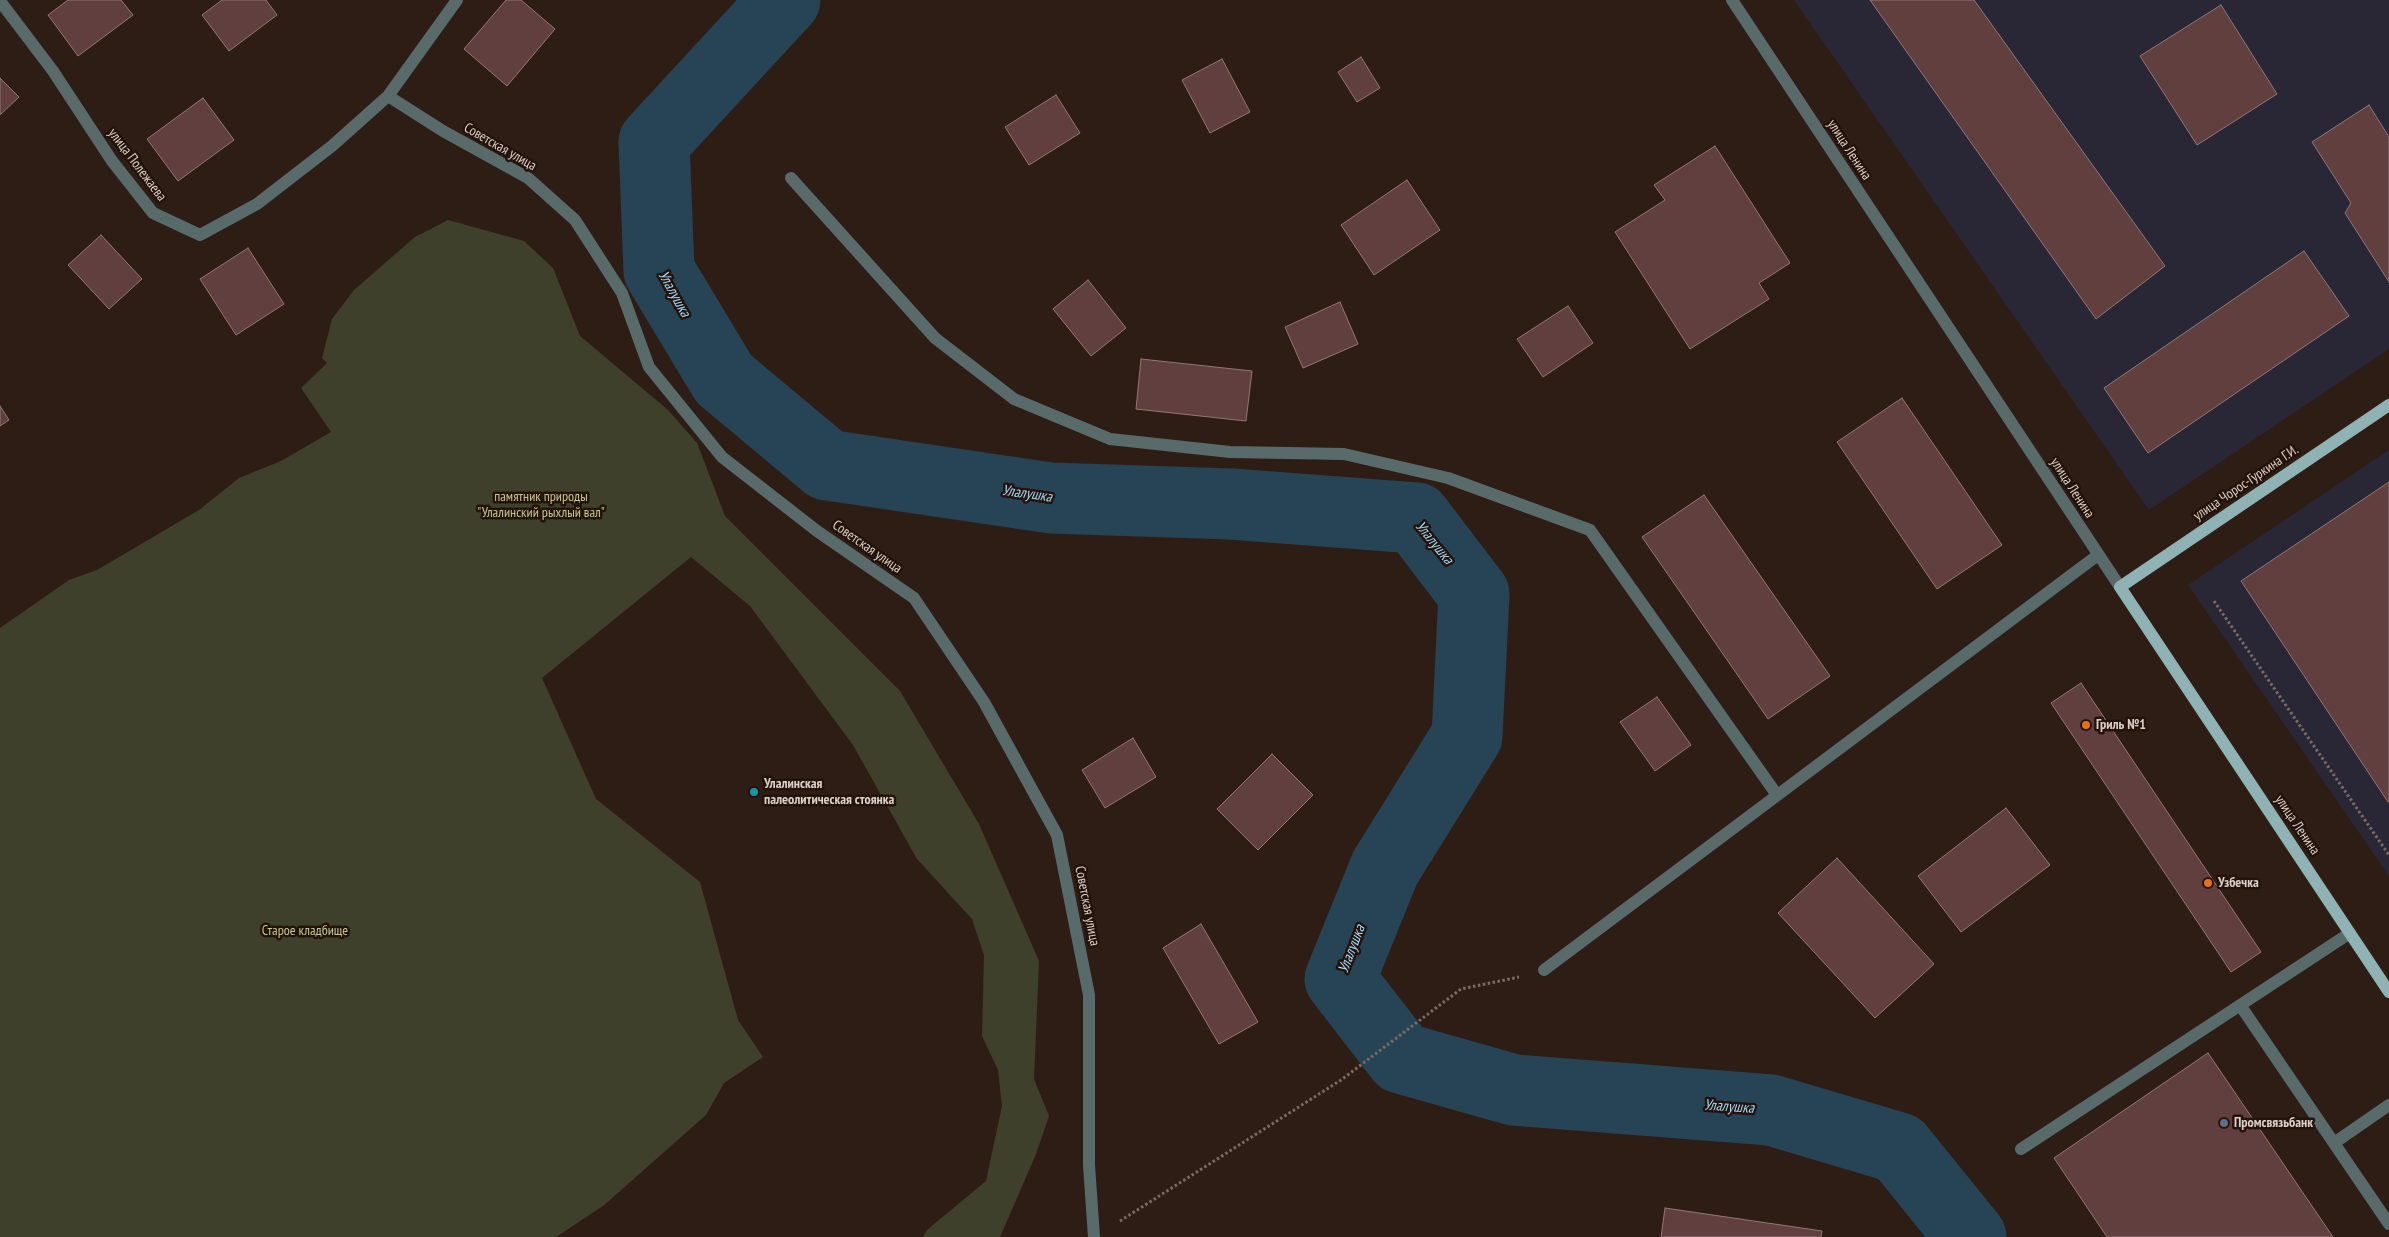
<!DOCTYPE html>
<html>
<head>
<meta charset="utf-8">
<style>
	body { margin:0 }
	canvas { display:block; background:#2e1d14 }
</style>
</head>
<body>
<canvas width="2389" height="1237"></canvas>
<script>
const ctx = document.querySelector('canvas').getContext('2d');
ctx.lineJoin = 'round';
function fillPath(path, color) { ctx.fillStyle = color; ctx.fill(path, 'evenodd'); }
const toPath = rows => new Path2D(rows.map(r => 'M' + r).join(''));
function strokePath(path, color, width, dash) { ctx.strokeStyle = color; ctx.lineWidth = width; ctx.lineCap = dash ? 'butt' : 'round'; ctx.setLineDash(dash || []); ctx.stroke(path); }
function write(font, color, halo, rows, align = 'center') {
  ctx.font = font + ' "PT Sans Narrow",sans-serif'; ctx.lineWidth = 5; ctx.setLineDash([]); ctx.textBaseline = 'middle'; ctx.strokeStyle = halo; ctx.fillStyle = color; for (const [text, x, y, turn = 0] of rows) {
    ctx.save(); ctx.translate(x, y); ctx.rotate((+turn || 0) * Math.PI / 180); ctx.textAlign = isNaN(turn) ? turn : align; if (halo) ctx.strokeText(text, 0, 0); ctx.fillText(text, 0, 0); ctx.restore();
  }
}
fillPath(toPath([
	[1794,0,2389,0,2389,349,2149,510],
	[2389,450,2389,876,2188,585]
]), '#292636');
fillPath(toPath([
	[448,220,524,241,553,268,580,336,668,410,697,443,725,516,900,691,979,824,1039,961,1034,1079,1049,1116,1036,1154,1000,1237,923,1237,927,1230,986,1181,1002,1106,998,1070,982,1036,984,955,972,919,917,859,853,745,750,606,691,557,542,678,596,799,700,882,738,1020,763,1057,724,1083,706,1115,603,1206,556,1237,0,1237,0,628,69,580,97,570,199,510,239,478,281,461,331,432,301,388,327,363,322,358,332,319,354,290,415,237]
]), '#3e402b');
strokePath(toPath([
	[785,0,654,142,659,271,724,379,827,465,1051,498,1231,504,1416,518,1474,594,1467,736,1385,868,1340,979,1401,1058,1514,1090,1771,1110,1899,1148,1971,1237]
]), '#264455', 71);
const building = toPath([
	[68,0,121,0,133,15,78,56,48,15,68,0],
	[222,0,266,0,277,15,229,51,202,15,222,0],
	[506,0,521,0,555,29,507,86,464,49,506,0],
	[1870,0,1974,0,2165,266,2096,319,1870,0],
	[2221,5,2277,94,2197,145,2140,56,2221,5],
	[1361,57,1380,88,1357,102,1338,72,1361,57],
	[1222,59,1250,112,1210,133,1182,80,1222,59],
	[0,78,19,97,0,115,0,78],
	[1056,95,1080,133,1029,165,1005,127,1056,95],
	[203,98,234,140,178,181,147,139,203,98],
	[2369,105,2389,137,2389,282,2345,213,2351,203,2312,142,2369,105],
	[1715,146,1790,263,1759,283,1769,299,1690,349,1615,232,1665,200,1654,185,1715,146],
	[1407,180,1440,230,1374,275,1341,225,1407,180],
	[101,235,142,279,109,309,68,265,101,235],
	[248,248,284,304,236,335,200,279,248,248],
	[2304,251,2349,316,2148,453,2104,388,2304,251],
	[1088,280,1126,328,1091,356,1053,309,1088,280],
	[1340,302,1358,344,1303,368,1285,327,1340,302],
	[1568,306,1593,343,1543,377,1517,339,1568,306],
	[1141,359,1252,371,1246,421,1136,409,1141,359],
	[1902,398,2002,545,1937,589,1837,442,1902,398],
	[0,406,9,420,0,426,0,406],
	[2389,482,2389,802,2388,802,2241,581,2389,482],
	[1704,495,1830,676,1768,719,1642,537,1704,495],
	[2081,683,2261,952,2231,972,2051,703,2081,683],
	[1657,697,1691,745,1655,771,1620,722,1657,697],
	[1133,738,1156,777,1105,808,1082,770,1133,738],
	[1272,754,1313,795,1258,850,1217,809,1272,754],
	[2006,808,2050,865,1961,932,1918,876,2006,808],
	[1837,858,1934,964,1875,1018,1778,913,1837,858],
	[1201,924,1258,1022,1219,1044,1163,948,1201,924],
	[2208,1053,2333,1237,2107,1237,2054,1158,2208,1053],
	[1665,1208,1822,1231,1821,1237,1661,1237,1665,1208]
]);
fillPath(building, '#603f3e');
strokePath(building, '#917877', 1);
strokePath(toPath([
	[2214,601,2389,855],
	[1120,1221,1341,1080,1461,989,1519,977]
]), '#7a6b64', 3, [2.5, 2.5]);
strokePath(toPath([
	[1732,0,2120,587],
	[0,1,53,71,112,161,153,213,200,235,257,204,332,146,388,96,457,0],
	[388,96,443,131,528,178,575,220,622,293,649,367,722,457,817,531,914,598,984,702,1057,835,1089,995,1089,1165,1094,1237],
	[791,178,935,338,1014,399,1110,439,1230,452,1344,454,1448,478,1590,530,1777,795],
	[1544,970,2098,555],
	[2240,1005,2389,1224],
	[2334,1143,2389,1105],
	[2021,1149,2350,933]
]), '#596a6b', 12);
strokePath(toPath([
	[2389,405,2120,587,2389,992]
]), '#8fb3b5', 12);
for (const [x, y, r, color] of [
	[2086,725,5,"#e8710a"],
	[754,792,5,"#0f9aa8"],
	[2208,883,5,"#e8710a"],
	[2224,1123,5,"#5c6f8a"]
]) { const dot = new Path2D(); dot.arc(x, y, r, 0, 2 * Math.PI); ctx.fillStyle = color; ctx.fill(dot); strokePath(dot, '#24130b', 2); }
write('14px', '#dcd0ca', '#24130b', [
	["Советская улица",500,147,30],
	["улица Ленина",1849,150,57],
	["улица Полежаева",137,165,53],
	["улица Чорос-Гуркина Г.И.",2246,483,-34],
	["улица Ленина",2072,488,57],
	["Советская улица",867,547,35],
	["улица Ленина",2297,825,56],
	["Советская улица",1087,906,79]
]);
write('14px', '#c5c990', '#24130b', [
	["памятник природы",541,497],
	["\"Улалинский рыхлый вал\"",541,513],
	["Старое кладбище",305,931]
]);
write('bold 14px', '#dcd0ca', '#24130b', [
	["Гриль №1",2096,725],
	["Улалинская",764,784],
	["палеолитическая стоянка",764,800],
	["Узбечка",2218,883],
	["Промсвязьбанк",2234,1123]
], 'left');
write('italic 15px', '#9fd9fb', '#24130b', [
	["Улалушка",674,294,61],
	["Улалушка",1027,494,8],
	["Улалушка",1434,543,51],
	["Улалушка",1352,949,-69],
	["Улалушка",1729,1107,4]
]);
</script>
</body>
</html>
